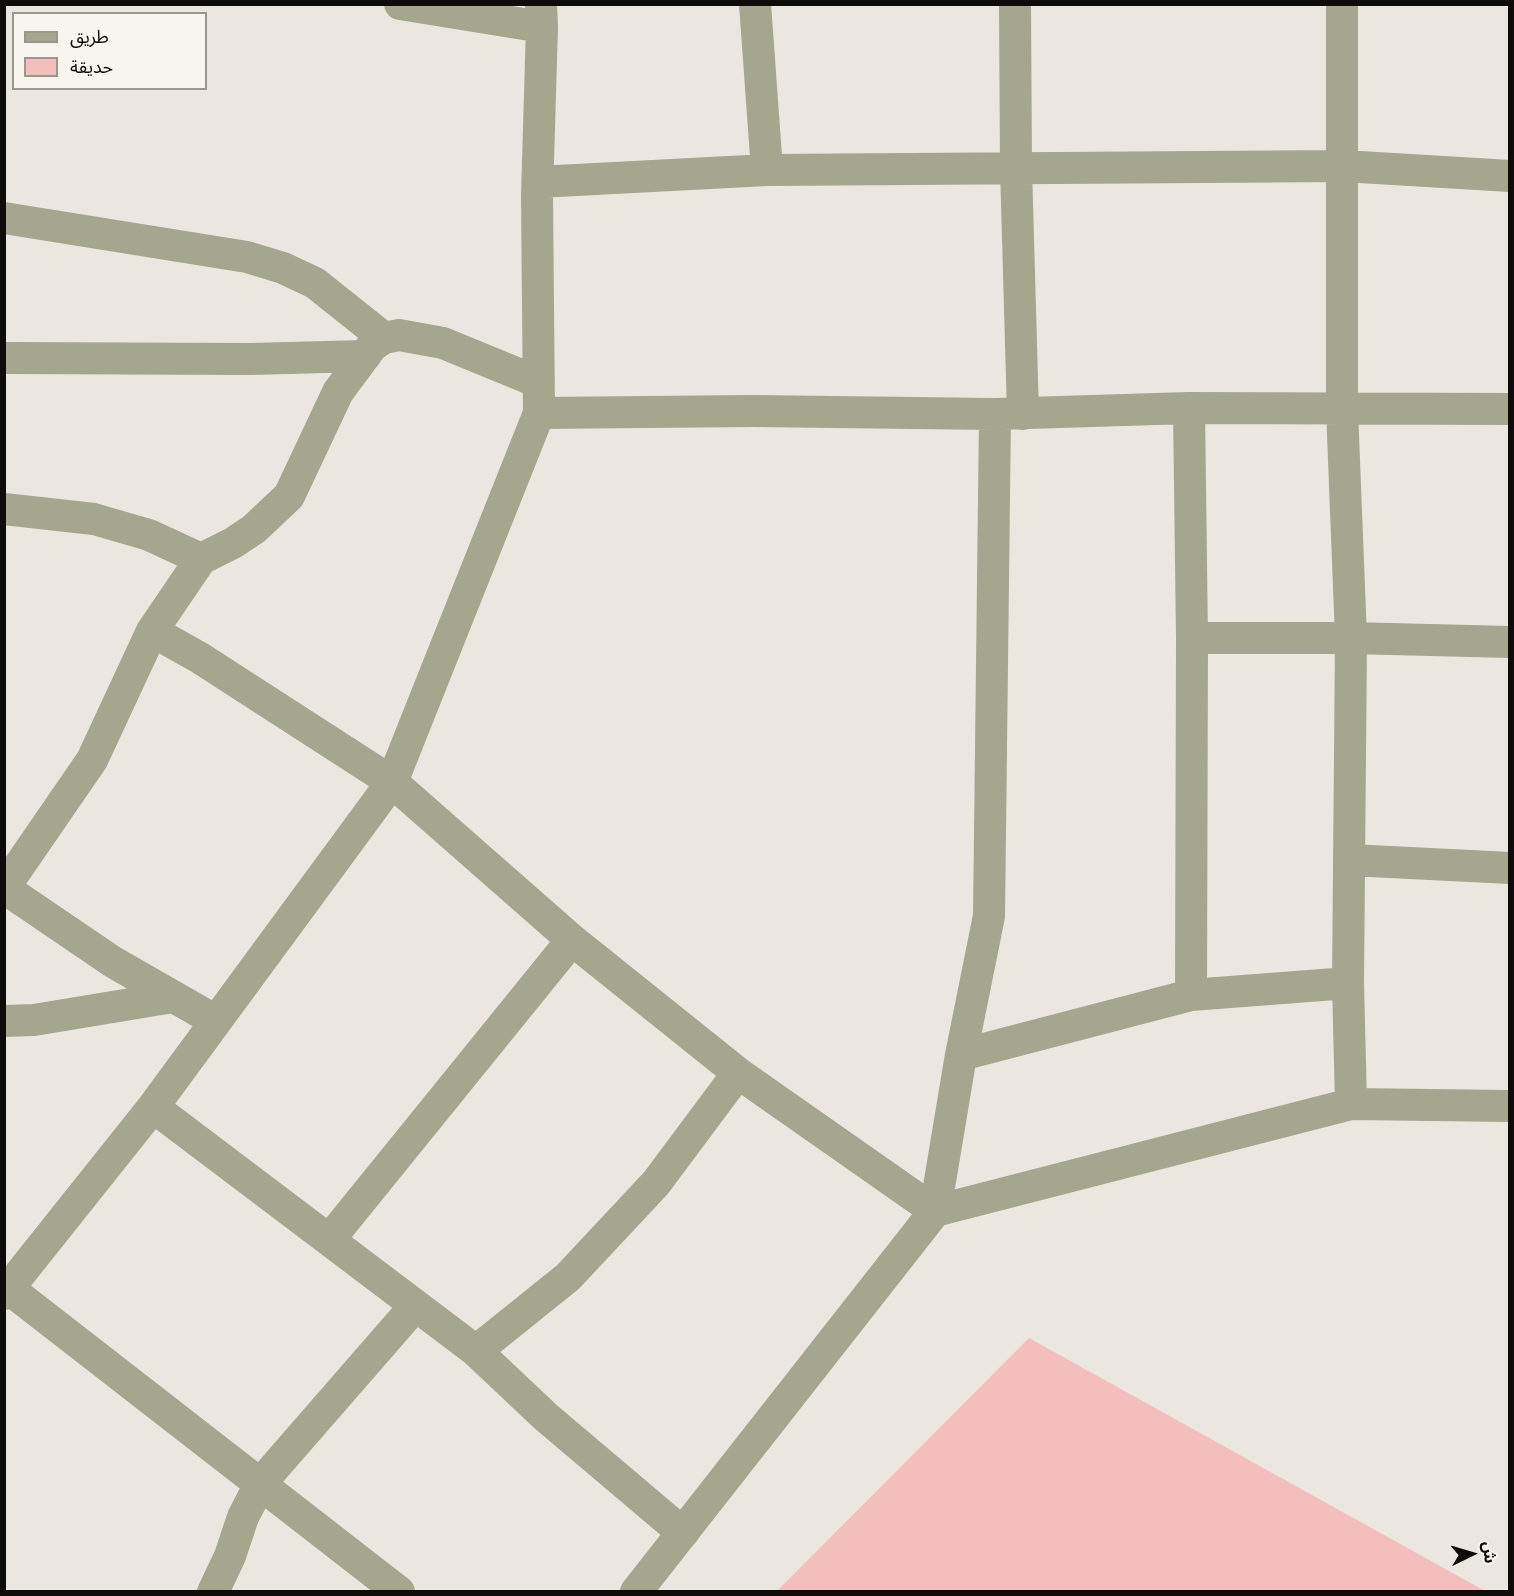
<!DOCTYPE html>
<html>
<head>
<meta charset="utf-8">
<style>
	body { margin:0 }
	#map { position:relative; width:1514px; height:1596px; overflow:hidden; background:#ebe7e0; font-family:Lora,"Noto Sans Arabic",serif }
	canvas { display:block }
	.frame { position:absolute; inset:0; border:6px solid #0d0c0a; pointer-events:none }
	.legend { position:absolute; left:12px; top:12px; width:195px; height:78px; box-sizing:border-box; background:#f8f4ee; border:2px solid #9a9793; margin:0; padding:8px 10px; list-style:none; font-size:18px; color:#0d0c0a }
	.legend li { display:flex; align-items:center; gap:12px; height:30px }
	.legend b { width:30px; border:2px solid #9a9793 }
	.north { position:absolute; left:1442px; top:1524px; width:60px; height:60px; -webkit-text-stroke:4px #f8f4ee; paint-order:stroke; rotate:85deg; font-size:16px; font-weight:700; line-height:24px; text-align:center; color:#0d0c0a }
	.north::after { content:''; display:block; margin:auto; width:21px; height:27px; background:#0d0c0a; clip-path:polygon(50% 0,100% 100%,50% 72%,0 100%) }
</style>
</head>
<body>
<div id="map">
<canvas width="1514" height="1596"></canvas>
<div class="frame"></div>
<ul class="legend">
<li><b style="height:8px;background:#a5a68e"></b>طريق</li>
<li><b style="height:16px;background:#f3bebc"></b>حديقة</li>
</ul>
<div class="north">ش</div>
</div>
<script>
const ctx = document.querySelector('canvas').getContext('2d');
ctx.lineJoin = 'round';
function fillPath(path, color) { ctx.fillStyle = color; ctx.fill(path, 'evenodd'); }
const toPath = rows => new Path2D(rows.map(r => 'M' + r).join(''));
function strokePath(path, color, width, dash) { ctx.strokeStyle = color; ctx.lineWidth = width; ctx.lineCap = dash ? 'butt' : 'round'; ctx.setLineDash(dash || []); ctx.stroke(path); }
fillPath(toPath([
	[1029,1338,1485,1591,777,1591]
]), '#f3bebc');
strokePath(toPath([
	[400,4,542,27],
	[755,4,767,170,1343,166,1510,176],
	[1015,4,1016,168,1023,414],
	[1342,4,1342,409,1351,638,1348,983,1351,1104],
	[538,182,767,170],
	[4,218,247,257,283,268,315,283,384,338],
	[4,358,250,359,365,356],
	[1189,408,1192,638],
	[539,413,753,411,995,414,1189,408,1510,409],
	[4,509,94,519,149,535,201,559],
	[152,631,200,658,392,782,572,940,738,1073,935,1211,961,1055,989,916,995,414],
	[1350,860,1510,868],
	[4,888,92,760,152,631,201,559,233,543,254,529,289,496,338,392,372,346,384,338,399,335,443,343,538,382],
	[4,888,113,962,216,1021],
	[1191,995,1192,638,1351,638,1510,642],
	[4,1021,34,1020,173,997],
	[961,1055,1191,995,1348,983],
	[153,1107,476,1351,546,1417,683,1533],
	[329,1240,572,940],
	[4,1285,399,1592],
	[4,1294,153,1107,392,782,539,413,537,195,542,27,541,4],
	[476,1351,568,1277,656,1183,738,1073],
	[213,1592,230,1556,243,1517,260,1484,415,1306],
	[636,1592,935,1211,1351,1104,1510,1106]
]), '#a5a68e', 32);
</script>
</body>
</html>
